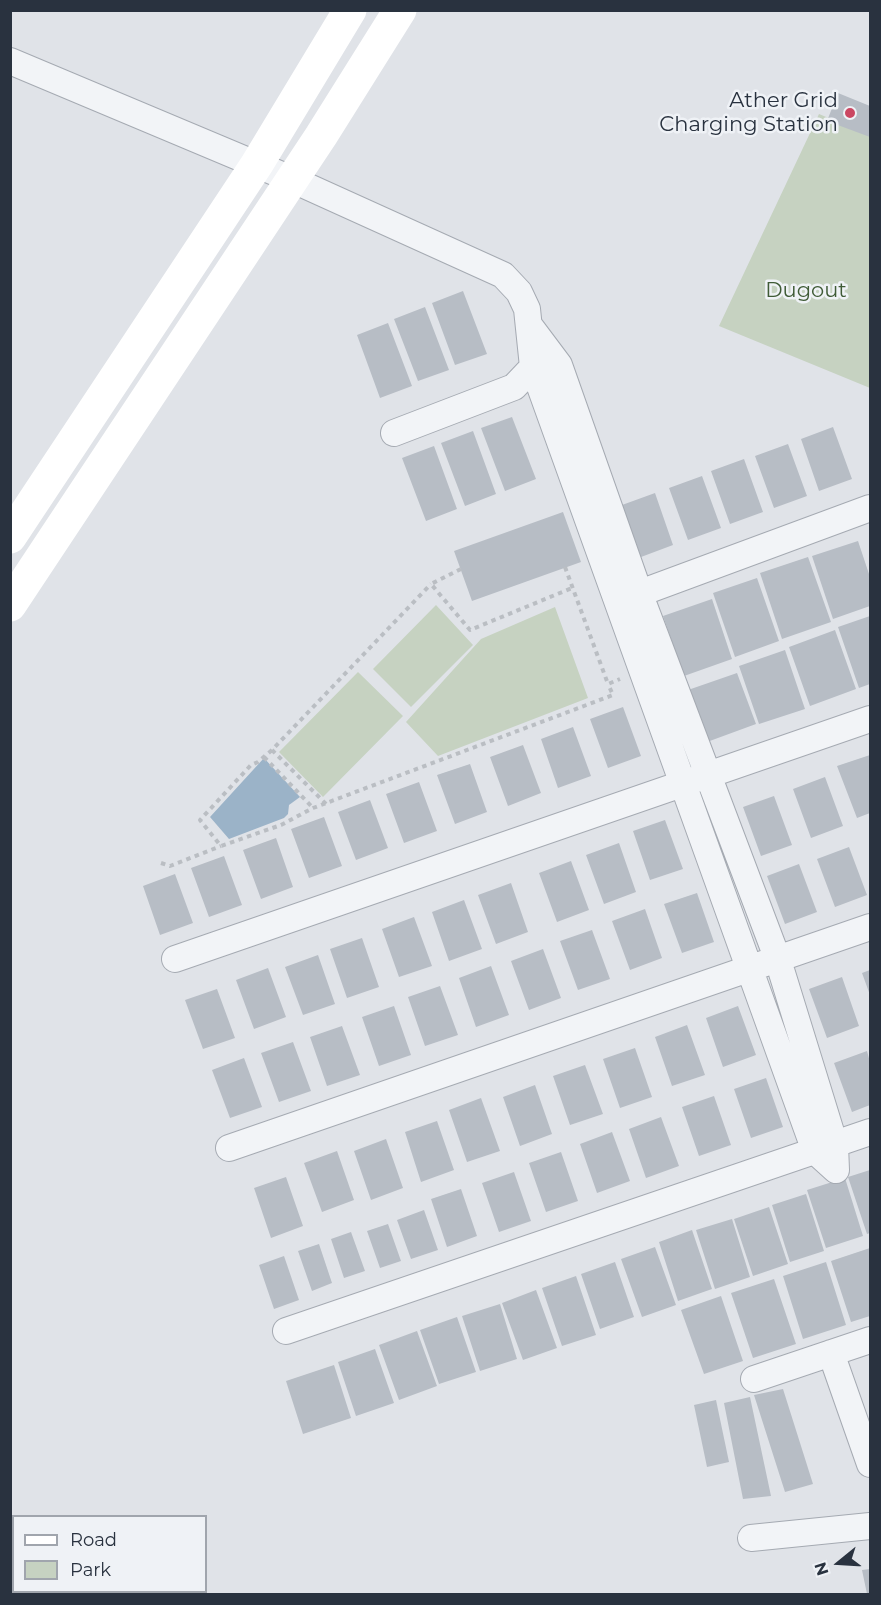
<!DOCTYPE html>
<html>
<head>
<meta charset="utf-8">
<style>
	body { margin:0 }
	#map { position:relative; width:881px; height:1605px; overflow:hidden; background:#e0e3e8; font-family:Montserrat,sans-serif }
	canvas { display:block }
	.frame { position:absolute; inset:0; border:12px solid #29323f; pointer-events:none }
	.legend { position:absolute; left:12px; top:1515px; width:195px; height:78px; box-sizing:border-box; background:#eff2f6; border:2px solid #a0a5ad; margin:0; padding:8px 10px; list-style:none; font-size:18px; color:#29323f }
	.legend li { display:flex; align-items:center; gap:12px; height:30px }
	.legend b { width:30px; border:2px solid #a0a5ad }
	.north { position:absolute; left:809px; top:1533px; width:60px; height:60px; -webkit-text-stroke:4px #eff2f6; paint-order:stroke; rotate:252deg; font-size:16px; font-weight:700; line-height:24px; text-align:center; color:#29323f }
	.north::after { content:''; display:block; margin:auto; width:21px; height:27px; background:#29323f; clip-path:polygon(50% 0,100% 100%,50% 72%,0 100%) }
</style>
</head>
<body>
<div id="map">
<canvas width="881" height="1605"></canvas>
<div class="frame"></div>
<ul class="legend">
<li><b style="height:8px;background:#fff"></b>Road</li>
<li><b style="height:16px;background:#c6d2c1"></b>Park</li>
</ul>
<div class="north">N</div>
</div>
<script>
const ctx = document.querySelector('canvas').getContext('2d');
ctx.lineJoin = 'round';
function fillPath(path, color) { ctx.fillStyle = color; ctx.fill(path, 'evenodd'); }
const toPath = rows => new Path2D(rows.map(r => 'M' + r).join(''));
function strokePath(path, color, width, dash) { ctx.strokeStyle = color; ctx.lineWidth = width; ctx.lineCap = dash ? 'butt' : 'round'; ctx.setLineDash(dash || []); ctx.stroke(path); }
function write(font, color, halo, rows, align = 'center') {
  ctx.font = font + ' Montserrat,sans-serif'; ctx.lineWidth = 5; ctx.setLineDash([]); ctx.textBaseline = 'middle'; ctx.strokeStyle = halo; ctx.fillStyle = color; for (const [text, x, y, turn = 0] of rows) {
    ctx.save(); ctx.translate(x, y); ctx.rotate((+turn || 0) * Math.PI / 180); ctx.textAlign = isNaN(turn) ? turn : align; if (halo) ctx.strokeText(text, 0, 0); ctx.fillText(text, 0, 0); ctx.restore();
  }
}
fillPath(toPath([
	[819,114,870,135,870,388,719,326],
	[436,605,473,645,411,707,373,669],
	[555,607,588,698,438,756,406,722,481,639],
	[358,672,403,716,323,797,279,752]
]), '#c6d2c1');
fillPath(toPath([
	[264,758,300,797,289,805,288,814,284,818,229,839,210,817]
]), '#9bb3c8');
fillPath(toPath([
	[838,93,870,106,870,137,827,121],
	[463,291,487,354,455,365,432,303],
	[425,307,449,370,418,381,394,319],
	[388,323,412,386,380,398,357,335],
	[512,417,536,479,505,491,481,428],
	[833,427,852,479,819,491,801,439],
	[473,431,496,494,465,506,441,443],
	[788,444,807,496,774,508,755,456],
	[434,446,457,509,426,521,402,458],
	[744,459,763,512,730,524,711,471],
	[702,476,721,528,688,540,669,488],
	[655,493,673,545,641,557,622,505],
	[563,512,581,562,472,601,454,551],
	[858,541,870,577,870,606,833,619,812,556],
	[808,557,831,622,782,639,760,573],
	[757,578,779,641,735,657,713,593],
	[712,599,732,659,684,676,663,616],
	[870,616,870,684,859,688,838,627],
	[835,630,856,689,810,706,789,647],
	[785,650,805,709,759,724,739,666],
	[737,673,756,724,707,742,688,690],
	[623,707,641,756,608,768,590,719],
	[573,727,591,776,558,788,541,739],
	[523,745,541,793,508,806,490,757],
	[870,755,870,813,857,818,837,766],
	[470,764,487,812,455,824,437,775],
	[825,777,843,826,811,838,793,789],
	[419,782,437,831,404,843,386,794],
	[774,796,792,845,761,856,743,807],
	[370,800,388,848,356,860,338,812],
	[324,817,342,866,309,878,291,829],
	[665,820,683,869,650,880,633,831],
	[276,838,293,887,261,899,243,850],
	[619,843,636,892,604,904,586,855],
	[849,847,867,895,835,907,817,859],
	[224,856,242,905,209,917,191,868],
	[571,861,589,910,557,922,539,873],
	[799,864,817,912,785,924,767,876],
	[175,874,193,923,160,935,143,886],
	[511,883,528,932,496,944,478,895],
	[697,893,714,942,682,953,664,904],
	[464,900,482,949,449,961,432,912],
	[645,909,662,958,630,970,612,921],
	[414,917,432,966,399,977,382,929],
	[592,930,610,979,578,990,560,941],
	[362,938,379,987,347,998,330,949],
	[543,949,561,998,529,1010,511,961],
	[318,955,335,1004,303,1015,285,967],
	[491,966,509,1015,476,1027,459,978],
	[268,968,286,1017,254,1029,236,980],
	[870,970,870,995,862,973],
	[842,977,859,1026,827,1038,809,989],
	[440,986,458,1035,425,1046,408,997],
	[217,989,235,1038,203,1049,185,1000],
	[394,1006,411,1055,379,1066,362,1017],
	[738,1006,756,1055,723,1067,706,1018],
	[687,1025,705,1075,672,1086,655,1037],
	[342,1026,360,1075,327,1086,310,1037],
	[293,1042,311,1091,279,1102,261,1053],
	[635,1048,652,1097,620,1108,603,1059],
	[867,1051,870,1062,870,1105,852,1112,834,1063],
	[244,1058,262,1107,230,1118,212,1070],
	[585,1065,603,1114,570,1125,553,1076],
	[766,1078,783,1127,751,1138,734,1089],
	[535,1085,552,1134,520,1146,503,1097],
	[714,1096,731,1145,699,1156,682,1107],
	[481,1098,500,1151,467,1162,449,1110],
	[661,1117,679,1166,646,1178,629,1129],
	[437,1121,454,1170,421,1182,405,1132],
	[612,1132,630,1181,597,1193,580,1144],
	[386,1139,403,1188,371,1200,354,1151],
	[337,1151,354,1200,322,1212,304,1163],
	[561,1152,578,1201,546,1212,529,1163],
	[870,1170,870,1233,867,1234,848,1177],
	[514,1172,531,1221,499,1232,482,1183],
	[286,1177,303,1226,271,1238,254,1188],
	[845,1178,863,1236,826,1248,807,1190],
	[461,1189,477,1236,447,1247,431,1199],
	[806,1194,824,1251,790,1262,772,1205],
	[769,1207,788,1264,753,1276,734,1219],
	[424,1210,438,1250,411,1259,397,1220],
	[732,1219,750,1277,715,1289,696,1230],
	[388,1224,401,1261,380,1268,367,1231],
	[692,1230,712,1289,678,1301,659,1242],
	[351,1232,365,1271,344,1278,331,1239],
	[319,1244,332,1283,312,1291,298,1251],
	[655,1247,676,1305,642,1317,621,1259],
	[870,1248,870,1316,851,1322,831,1261],
	[284,1256,299,1300,274,1309,259,1265],
	[615,1262,634,1317,600,1329,581,1274],
	[826,1262,846,1325,803,1339,783,1276],
	[576,1276,596,1335,562,1346,542,1288],
	[774,1279,796,1344,753,1358,731,1293],
	[536,1290,557,1348,523,1360,502,1303],
	[721,1296,743,1361,704,1374,681,1310],
	[500,1304,517,1359,480,1371,462,1316],
	[457,1317,476,1372,439,1384,420,1330],
	[417,1331,437,1386,399,1400,379,1345],
	[375,1349,394,1403,356,1416,338,1362],
	[334,1365,351,1418,303,1434,286,1381],
	[783,1389,813,1484,785,1492,754,1395],
	[750,1397,771,1496,743,1499,724,1403],
	[716,1400,729,1462,707,1467,694,1405],
	[870,1569,870,1594,867,1594,862,1570]
]), '#b7bdc5');
const street = toPath([
	[10,61,291,179,503,275,519,292,527,309,533,367,815,1151,836,1170],
	[529,325,559,365,640,595,778,960,835,1145,836,1170],
	[394,433,514,387,533,367],
	[624,599,870,508],
	[175,959,870,719],
	[229,1148,870,927],
	[286,1331,870,1132],
	[831,1353,870,1464],
	[754,1379,870,1340],
	[751,1538,870,1526]
]);
strokePath(street, '#a5aab2', 28);
strokePath(toPath([
	[565,567,608,684,620,679],
	[461,569,431,584,470,630,572,588],
	[272,750,258,762,251,765,200,820,221,846,281,825,313,808,613,695,608,684],
	[264,757,313,808],
	[326,804,272,750,431,584],
	[161,863,170,866,221,846]
]), '#babec3', 4, [4.5, 4.5]);
strokePath(street, '#f2f4f7', 26);
strokePath(toPath([
	[10,537,257,164,350,10],
	[10,605,321,136,400,10]
]), '#fff', 33);
for (const [x, y, r, color] of [
	[850,113,6,"#cb4762"]
]) { const dot = new Path2D(); dot.arc(x, y, r, 0, 2 * Math.PI); ctx.fillStyle = color; ctx.fill(dot); strokePath(dot, '#eff2f6', 2); }
write('21px', '#29323f', '#eff2f6', [
	["Ather Grid",838,101],
	["Charging Station",838,125]
], 'right');
write('21px', '#3f5b36', '#eff2f6', [
	["Dugout",806,291]
]);
</script>
</body>
</html>
